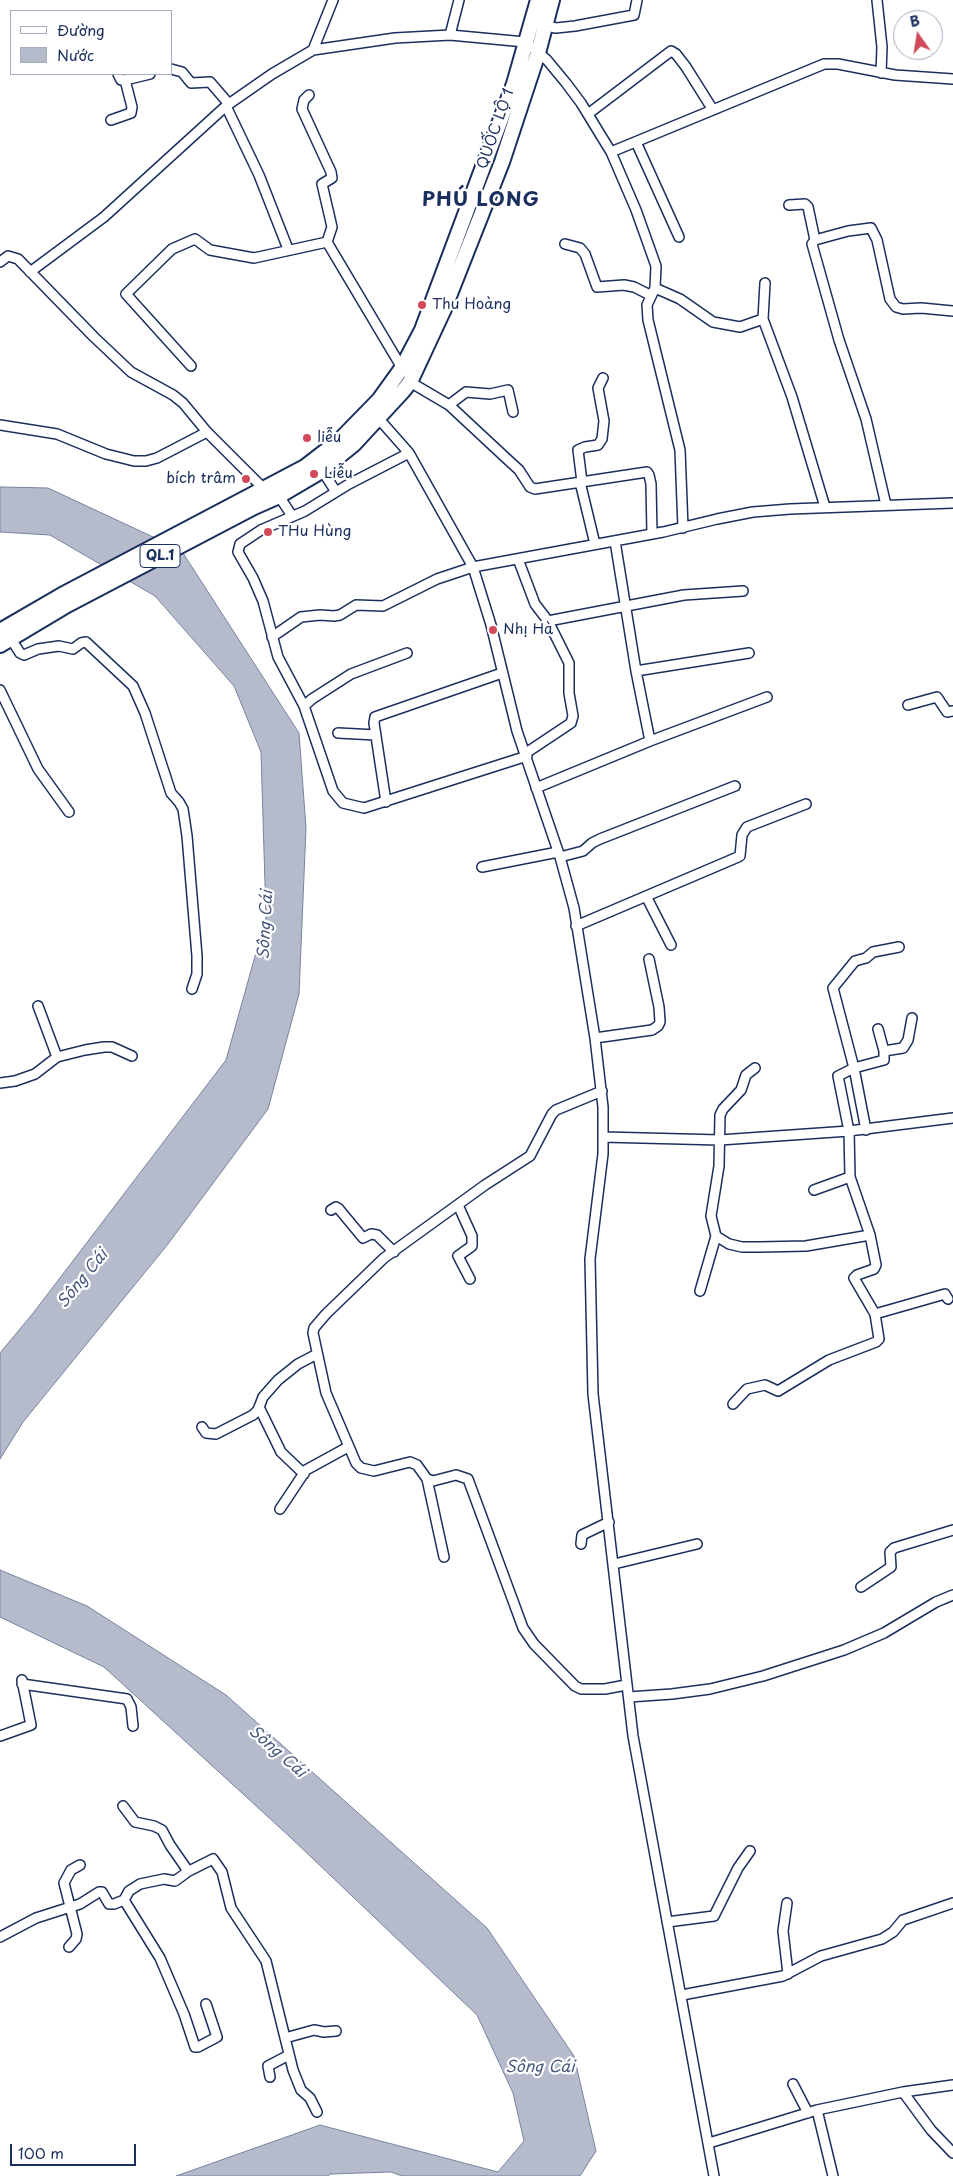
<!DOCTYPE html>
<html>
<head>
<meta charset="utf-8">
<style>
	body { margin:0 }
	#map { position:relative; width:953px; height:2176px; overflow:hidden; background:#fff; font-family:"Playpen Sans",sans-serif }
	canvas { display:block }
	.legend { position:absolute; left:10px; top:10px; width:162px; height:65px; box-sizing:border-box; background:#fff; border:1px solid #a4acbf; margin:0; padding:6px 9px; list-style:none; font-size:15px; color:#1b2f5e }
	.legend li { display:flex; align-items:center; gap:10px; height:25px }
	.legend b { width:25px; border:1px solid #a4acbf }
	.north { position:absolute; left:893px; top:10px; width:50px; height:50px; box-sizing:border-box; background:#fff; border:1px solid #a4acbf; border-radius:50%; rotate:347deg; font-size:14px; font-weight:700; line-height:20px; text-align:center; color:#1b2f5e }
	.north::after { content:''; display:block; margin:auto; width:18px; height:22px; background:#d1495b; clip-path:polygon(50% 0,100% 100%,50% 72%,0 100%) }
	.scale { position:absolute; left:10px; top:2144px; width:126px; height:22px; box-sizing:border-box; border:2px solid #1b2f5e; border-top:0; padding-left:6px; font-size:15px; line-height:18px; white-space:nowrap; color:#1b2f5e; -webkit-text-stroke:4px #fff; paint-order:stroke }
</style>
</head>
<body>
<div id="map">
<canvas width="953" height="2176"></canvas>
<ul class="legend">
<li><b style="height:6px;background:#fff"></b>Đường</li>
<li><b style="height:14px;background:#b5bbca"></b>Nước</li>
</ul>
<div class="north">B</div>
<div class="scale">100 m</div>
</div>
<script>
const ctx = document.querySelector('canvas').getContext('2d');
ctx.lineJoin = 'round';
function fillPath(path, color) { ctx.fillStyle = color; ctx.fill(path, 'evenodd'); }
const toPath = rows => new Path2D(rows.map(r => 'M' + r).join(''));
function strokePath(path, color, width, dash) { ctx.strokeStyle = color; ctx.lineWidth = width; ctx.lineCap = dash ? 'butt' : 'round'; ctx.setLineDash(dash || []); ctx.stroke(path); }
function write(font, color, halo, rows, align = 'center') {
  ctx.font = font + ' "Playpen Sans",sans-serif'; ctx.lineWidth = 4.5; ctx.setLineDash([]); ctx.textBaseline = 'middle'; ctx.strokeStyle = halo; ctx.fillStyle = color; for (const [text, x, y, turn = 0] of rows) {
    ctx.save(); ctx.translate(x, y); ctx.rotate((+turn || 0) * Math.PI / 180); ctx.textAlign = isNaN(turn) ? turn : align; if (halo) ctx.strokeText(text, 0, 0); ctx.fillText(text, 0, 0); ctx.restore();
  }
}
const water = toPath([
	[0,487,48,488,181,550,299,733,306,828,299,994,268,1109,168,1244,23,1422,0,1459,0,1353,34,1312,226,1060,266,917,261,752,234,686,155,596,50,535,0,532,0,487],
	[0,1570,87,1606,226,1695,487,1928,574,2056,596,2151,580,2176,402,2176,391,2172,331,2174,327,2176,176,2176,320,2125,498,2172,524,2141,513,2093,477,2015,289,1836,104,1667,0,1617,0,1570]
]);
fillPath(water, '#b5bbca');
strokePath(water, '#77839f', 1);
const minor = toPath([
	[877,0,882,47,881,73],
	[546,26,556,28,575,26,634,15,637,0],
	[450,35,459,0],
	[313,50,333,0],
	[171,69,182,72,191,83,210,82,229,104],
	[118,74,121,80,125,80,150,74],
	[309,95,304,100,302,109,331,172,332,178,322,184,332,227,327,242],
	[226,106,259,175,288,249],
	[588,114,671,51,676,54,686,67,713,110],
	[111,120,131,113,132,107,125,80],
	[636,142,679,237],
	[611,152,824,64,838,64,895,75,953,79],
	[789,205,805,204,808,207,815,240],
	[565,244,580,248,585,254,597,287,624,285,634,287,650,295],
	[0,262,8,256,18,259,94,337,131,372,173,395,183,403,207,432,263,488],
	[30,272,104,217,226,106,272,74,313,50,395,38,450,35,525,42,547,60,566,83,581,103,611,152,636,210,656,266,655,288,647,305,648,320,680,450,683,528],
	[655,288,680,299,713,322,740,327,763,319,765,283],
	[763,319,792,397,825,507],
	[191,366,126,294,172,249,195,239,210,250,254,258,327,242,402,368],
	[410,382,449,405,507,459,519,470,530,487,535,489,647,472,649,475,651,484,652,534],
	[449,405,466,392,490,394,508,390,513,412],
	[379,419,409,453,473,567,491,625,517,731,560,857,574,908,595,1038,603,1107,603,1154,590,1259,593,1394,633,1736,714,2176],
	[0,425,57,434,106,454,134,461,146,461,157,458,207,432],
	[409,453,349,484,305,511,261,530,240,544,238,552,253,578,263,601,278,657,304,706,333,791,343,803,364,808,527,756],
	[322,470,336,492],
	[580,482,595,544],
	[582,482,578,450,585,447,598,445,602,439,604,421,598,388,603,378],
	[279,496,292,516],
	[886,505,866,419,839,340,812,244,815,240,848,231,871,228,877,240,890,299,896,307,903,309,921,308,953,311],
	[615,541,636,671,650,741],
	[518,559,535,604,548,621,569,663,569,693,573,716,571,723,526,753],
	[548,621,684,595,743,591],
	[272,637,301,617,320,615,334,616,340,615,356,605,383,606,437,579,473,567,663,532,717,519,753,512,790,509,953,503],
	[11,639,20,653,24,655,38,649,59,646,73,649,81,643,86,642,133,686,145,713,171,793,179,802,183,809,187,836,197,956,197,974,192,989],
	[636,671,749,653],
	[0,690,38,769,69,812],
	[908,705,937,697,947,712,953,711],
	[304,706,312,699,351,674,407,653],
	[338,733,376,735],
	[536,788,650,741,767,697],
	[386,802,374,723,375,717,502,673],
	[560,857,583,851,592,843,600,839,735,786],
	[482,867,558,852],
	[646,896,671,945],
	[576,926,738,857,740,856,742,835,747,827,806,804],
	[38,1006,57,1057],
	[595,1038,652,1030,658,1026,660,1022,659,1007,649,959],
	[884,1051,903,1048,908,1040,912,1018],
	[755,1068,746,1075,741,1090,723,1109,720,1115,719,1166,711,1216,716,1236,729,1244,742,1247,760,1247,806,1246,870,1235],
	[0,1083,15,1081,35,1074,57,1057,85,1050,104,1047,112,1047,132,1056],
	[602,1091,556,1110,552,1114,530,1156,485,1185,384,1258,326,1314,314,1328,313,1333,326,1393,356,1463,361,1468,374,1471,410,1462,417,1465,427,1479,433,1481,456,1475,468,1479,523,1628,534,1644,575,1686,581,1689,605,1689,626,1685],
	[866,1130,854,1068,884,1060,884,1051,878,1029],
	[603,1137,720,1140,849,1131,953,1118],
	[814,1190,850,1177,849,1131,838,1076,854,1068,833,988,855,961,866,958,873,952,899,947],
	[458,1205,472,1236,472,1246,458,1256,470,1279],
	[331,1210,336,1207,339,1209,363,1238,371,1234,377,1235,394,1252],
	[700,1291,716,1236],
	[875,1314,945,1294,948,1299],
	[733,1404,747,1389,765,1385,778,1391,829,1360,876,1342,879,1339,875,1314,854,1278,857,1275,874,1269,876,1265,870,1235,850,1177],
	[259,1407,281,1452,304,1474],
	[202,1427,206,1433,216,1434,253,1415,258,1410,263,1397,278,1380,298,1364,317,1354],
	[427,1479,444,1557],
	[280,1509,306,1470,348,1447],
	[581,1544,582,1535,609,1522],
	[614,1564,697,1544],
	[861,1587,891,1567,890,1552,894,1548,953,1530],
	[22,1684,127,1699,131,1707,133,1726],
	[629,1697,672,1694,710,1689,763,1676,844,1650,884,1633,936,1602,953,1595],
	[0,1736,31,1725,22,1680],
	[187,1872,213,1859,222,1872,231,1908,266,1961,293,2070,301,2090,310,2098,317,2112],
	[124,1900,160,1958,184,2014,195,2047,198,2047,217,2037,206,2004],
	[787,1903,783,1931,788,1974],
	[667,1922,714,1916,738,1868,750,1851],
	[0,1937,36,1918,80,1904,99,1892,102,1892,109,1904,114,1904,124,1900,129,1891,140,1884,164,1879,175,1881,186,1873,186,1868,170,1845,162,1830,154,1826,135,1822,123,1806],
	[69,1947,76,1939,77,1934,64,1883,71,1870,80,1865],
	[682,1995,783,1976,821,1956,882,1939,893,1932,903,1920,953,1903],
	[285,2038,314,2030,324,2032,336,2031],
	[270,2077,268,2066,289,2055],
	[793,2084,808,2113],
	[903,2092,931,2130,953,2153],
	[817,2110,833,2176],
	[709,2143,817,2110,903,2092,953,2085]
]);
const trunk = toPath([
	[0,631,62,595,305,467,340,440,379,400,402,368,422,330,514,84,538,0],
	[0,645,67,605,254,507,279,496,318,473,354,444,403,391,410,382,444,309,502,162,538,53,552,0]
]);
strokePath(minor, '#1b2f5e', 12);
strokePath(trunk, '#1b2f5e', 18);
strokePath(minor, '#fff', 9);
strokePath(trunk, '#fff', 14);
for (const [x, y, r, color] of [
	[422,305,5,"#d1495b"],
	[307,438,5,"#d1495b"],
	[314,474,5,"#d1495b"],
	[246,479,5,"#d1495b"],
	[268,532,5,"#d1495b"],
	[493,630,5,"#d1495b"]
]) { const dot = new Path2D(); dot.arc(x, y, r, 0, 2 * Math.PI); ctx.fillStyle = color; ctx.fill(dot); strokePath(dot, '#fff', 2); }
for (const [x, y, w] of [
	[160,556,40]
]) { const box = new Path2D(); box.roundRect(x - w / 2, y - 11.5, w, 23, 4); ctx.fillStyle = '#fff'; ctx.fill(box); strokePath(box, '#1b2f5e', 1); }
write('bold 14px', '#1b2f5e', null, [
	["QL.1",160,556]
]);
write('15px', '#1b2f5e', '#fff', [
	["QUỐC LỘ 1",496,129,-71]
]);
write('15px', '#1b2f5e', '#fff', [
	["Thu Hoàng",432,305],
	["liễu",317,438],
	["Liễu",324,474],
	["bích trâm",236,479,"right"],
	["THu Hùng",278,532],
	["Nhị Hà",503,630]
], 'left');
write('italic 16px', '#49597e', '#fff', [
	["Sông Cái",266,925,-87],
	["Sông Cái",83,1279,-51],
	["Sông Cái",277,1752,41],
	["Sông Cái",540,2068]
]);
ctx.letterSpacing = '1px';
write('bold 20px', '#1b2f5e', '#fff', [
	["PHÚ LONG",481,200]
]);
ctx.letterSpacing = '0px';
</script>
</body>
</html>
